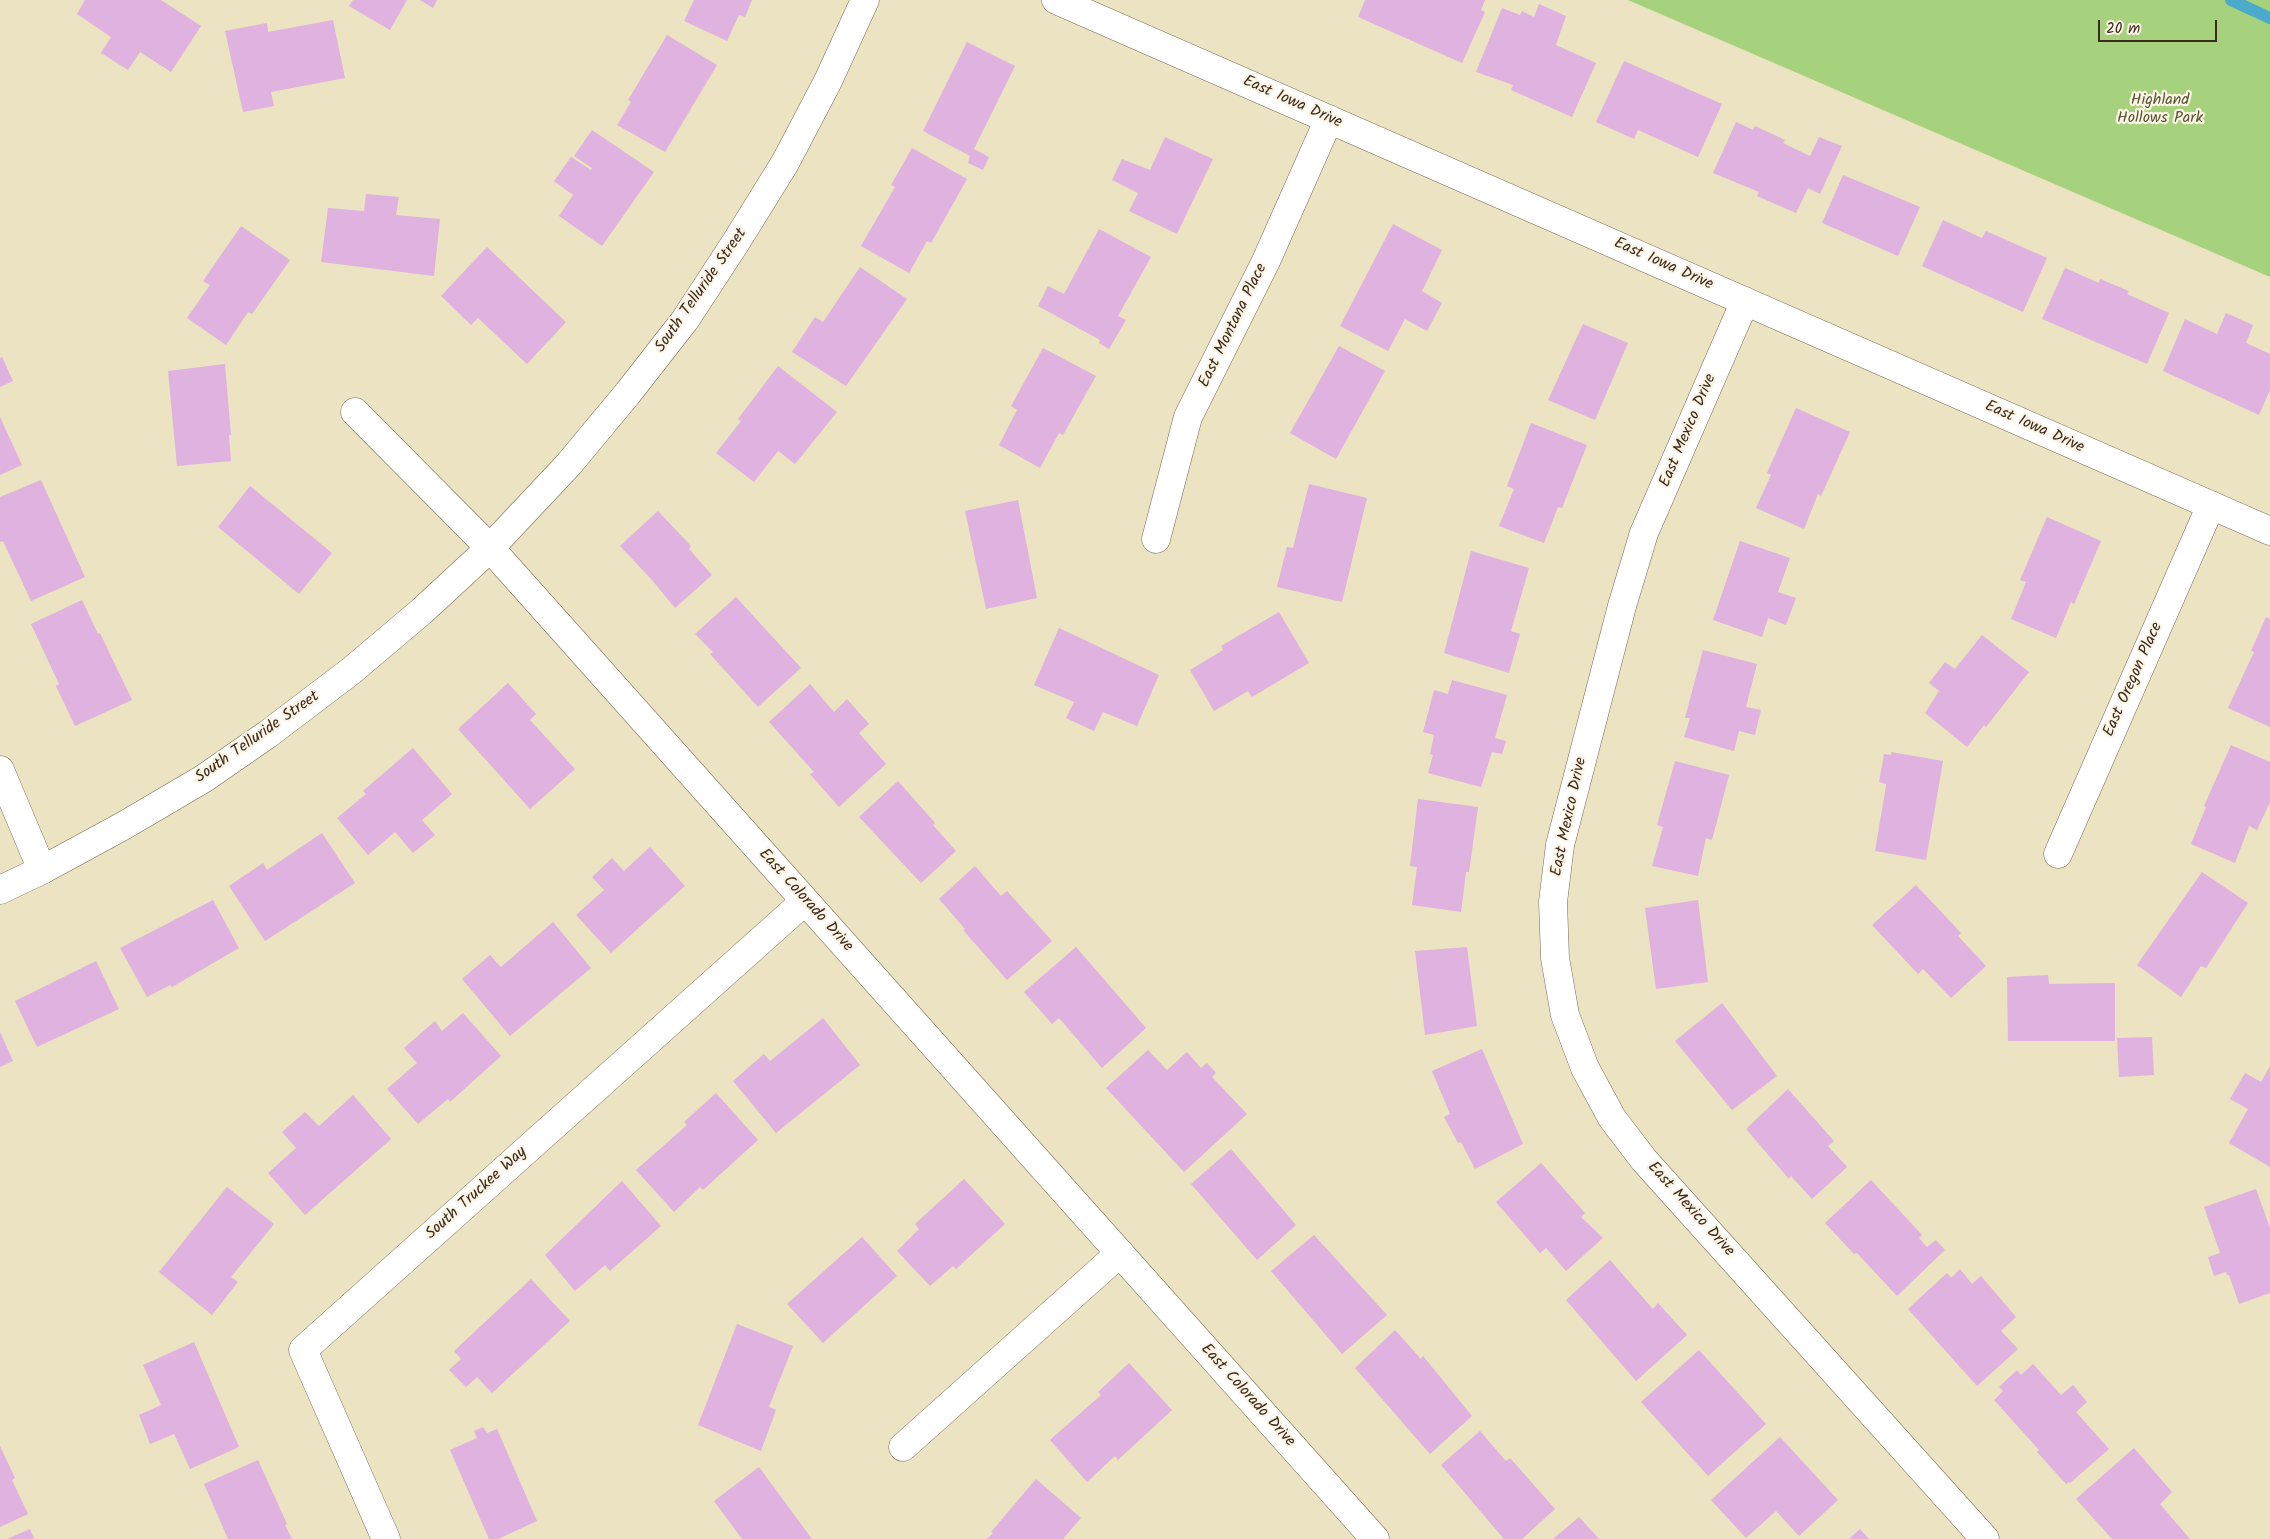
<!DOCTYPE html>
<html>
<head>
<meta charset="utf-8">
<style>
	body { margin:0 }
	#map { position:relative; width:2270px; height:1539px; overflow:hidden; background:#ebe3c1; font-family:Kalam,sans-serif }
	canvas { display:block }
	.scale { position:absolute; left:2098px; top:20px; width:119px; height:22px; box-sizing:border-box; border:2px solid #3b2a1e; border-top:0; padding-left:6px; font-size:15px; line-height:18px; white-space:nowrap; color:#3b2a1e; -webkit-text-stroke:4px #fcf5e5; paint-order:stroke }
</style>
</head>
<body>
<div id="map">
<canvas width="2270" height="1539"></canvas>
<div class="scale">20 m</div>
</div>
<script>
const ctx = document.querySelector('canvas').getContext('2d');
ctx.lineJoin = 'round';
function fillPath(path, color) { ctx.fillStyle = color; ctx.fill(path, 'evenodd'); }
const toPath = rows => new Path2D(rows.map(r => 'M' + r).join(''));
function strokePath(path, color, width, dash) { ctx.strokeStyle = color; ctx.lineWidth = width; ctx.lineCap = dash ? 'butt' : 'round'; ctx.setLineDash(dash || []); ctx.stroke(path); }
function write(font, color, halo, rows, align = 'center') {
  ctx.font = font + ' Kalam,sans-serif'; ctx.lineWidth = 4.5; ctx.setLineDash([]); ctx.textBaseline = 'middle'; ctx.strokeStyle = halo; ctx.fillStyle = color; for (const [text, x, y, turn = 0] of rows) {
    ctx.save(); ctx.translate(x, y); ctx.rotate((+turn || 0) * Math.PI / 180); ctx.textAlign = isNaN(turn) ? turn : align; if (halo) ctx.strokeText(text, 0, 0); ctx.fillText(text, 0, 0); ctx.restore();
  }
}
fillPath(toPath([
	[1628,0,2270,0,2270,277]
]), '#a7d27d');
strokePath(toPath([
	[2231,0,2270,18]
]), '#4cabcb', 12);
fillPath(toPath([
	[85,0,161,0,201,26,171,72,140,52,128,70,101,53,111,37,77,14],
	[353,0,407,0,390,30,349,6],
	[420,0,437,0,433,8],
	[694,0,752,0,745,17,739,15,727,41,684,21],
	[1365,0,1485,0,1481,10,1485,12,1462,63,1358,17],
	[1539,4,1566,16,1556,45,1596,63,1572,117,1511,90,1513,85,1476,72,1502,8,1520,15,1522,11,1534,17],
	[333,20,345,78,271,92,274,106,243,112,225,31,267,23,268,32],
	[667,35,717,65,665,152,617,125,631,102,628,100],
	[967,42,1015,66,974,149,989,157,983,170,968,163,970,156,923,131],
	[1624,61,1722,104,1698,157,1638,130,1634,139,1596,122],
	[1736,122,1753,130,1755,126,1785,140,1783,143,1810,156,1819,137,1842,146,1820,194,1808,188,1796,213,1757,196,1759,192,1713,173],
	[592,130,654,172,602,246,559,216,573,195,554,181,571,157,591,170,592,168,574,156],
	[1165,137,1213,159,1177,234,1129,211,1138,193,1112,180,1122,159,1150,170],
	[912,148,967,179,931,243,927,241,909,273,861,246,895,187,891,185],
	[1843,175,1920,207,1898,256,1822,223],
	[366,194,399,197,396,215,440,219,434,276,321,262,328,208,364,211],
	[1943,220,1982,238,1986,231,2047,258,2023,312,1922,266],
	[1393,224,1442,250,1422,291,1442,303,1427,331,1405,319,1388,351,1340,326],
	[241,226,290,260,252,314,248,312,226,345,187,318,210,285,203,281],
	[1099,229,1151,257,1118,316,1126,320,1109,349,1099,343,1100,340,1038,306,1048,286,1064,294],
	[487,247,566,322,527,364,478,318,471,325,441,296],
	[860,267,907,299,846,386,792,352,815,317,823,322],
	[2065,268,2099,283,2100,279,2129,291,2127,294,2169,313,2147,364,2042,319],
	[2226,313,2253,325,2246,343,2270,354,2270,390,2259,415,2163,371,2185,319,2217,334],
	[1583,324,1628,343,1595,420,1548,400],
	[1339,346,1385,371,1336,459,1290,433],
	[1043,348,1096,376,1063,435,1059,433,1040,468,999,445,1017,410,1011,406],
	[2,357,13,381,0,387,0,358],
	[225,364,231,435,229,435,231,461,177,466,168,371],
	[778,366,837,412,795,464,778,451,754,482,716,453,741,421,738,419],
	[1796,408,1850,432,1821,496,1818,494,1804,529,1756,508,1771,475,1767,473],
	[0,417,22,465,0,475],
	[1531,423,1587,445,1562,508,1558,507,1544,543,1499,526,1514,489,1507,486],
	[41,480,85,577,31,601,3,541,0,542,0,497],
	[1309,484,1367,498,1342,602,1277,587,1287,547,1293,548],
	[250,486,332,553,299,594,218,527],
	[1018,500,1037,598,986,609,965,511],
	[658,511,691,546,689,549,712,575,675,608,652,580,620,546],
	[2047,517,2101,541,2074,604,2071,602,2056,638,2011,619,2026,582,2020,580],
	[1740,541,1790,558,1778,592,1796,598,1786,625,1768,618,1762,637,1713,620],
	[1471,551,1529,568,1511,631,1520,634,1509,673,1444,653],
	[736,597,801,668,758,707,710,654,713,652,695,634],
	[82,600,98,634,100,633,132,700,75,726,56,686,59,684,31,624],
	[1279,612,1309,663,1252,697,1248,691,1214,711,1190,670,1223,650,1221,646],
	[2266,617,2270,619,2270,727,2228,708,2254,652,2251,651],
	[1059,628,1159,675,1137,726,1103,712,1094,731,1066,718,1074,702,1034,685],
	[1982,635,2029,672,1986,727,1984,725,1967,747,1925,713,1939,691,1929,683,1945,662,1955,669],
	[1703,650,1757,664,1746,707,1761,710,1755,735,1739,731,1734,751,1684,737,1690,718,1685,718],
	[1452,680,1507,695,1495,738,1506,741,1502,754,1492,752,1481,787,1428,773,1433,755,1430,754,1434,735,1423,732,1434,690,1448,694],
	[508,683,536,714,530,720,575,769,530,809,458,729],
	[810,684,834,712,847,699,869,724,859,733,886,764,839,807,810,774,814,772,769,722],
	[2231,745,2270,762,2270,802,2257,830,2249,826,2235,863,2191,844,2206,807,2204,806],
	[413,748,452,794,422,820,435,835,413,853,395,832,368,855,337,818,366,794,363,791],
	[1891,752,1943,761,1926,860,1875,851,1886,786,1886,784,1879,782,1884,754,1891,755],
	[1675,761,1729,775,1712,840,1706,838,1698,876,1652,866,1663,827,1657,825],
	[898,781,935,823,933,825,956,851,921,883,859,817],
	[1418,799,1478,807,1469,872,1466,872,1461,912,1412,905,1417,867,1410,866],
	[322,833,355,883,265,941,229,886,263,863,267,870],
	[650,847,685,886,611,953,576,915,604,890,592,877,612,858,624,871],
	[975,866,1001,896,1007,891,1052,941,1007,980,963,930,965,929,939,899],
	[2202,872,2248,903,2206,968,2201,966,2181,997,2137,965],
	[1916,885,1961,933,1958,936,1986,966,1951,998,1923,969,1918,974,1872,925],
	[213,900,239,948,172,987,170,985,147,997,120,948],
	[1698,900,1708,982,1656,989,1645,908],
	[553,922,591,968,510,1036,462,979,490,955,501,967],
	[1076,947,1146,1028,1102,1068,1059,1018,1052,1024,1024,992],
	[1467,947,1477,1026,1425,1035,1415,951],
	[96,961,119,1009,37,1047,15,1001],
	[2048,975,2049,984,2115,983,2115,1041,2008,1041,2007,977],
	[1722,1003,1777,1076,1732,1110,1675,1041],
	[463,1013,501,1056,450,1102,448,1099,418,1124,387,1089,417,1063,404,1048,435,1021,442,1031],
	[823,1018,860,1065,776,1133,733,1081,764,1054,770,1061],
	[0,1032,13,1061,0,1067],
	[2152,1037,2154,1075,2119,1077,2117,1038],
	[1482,1049,1523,1144,1475,1169,1461,1142,1458,1143,1444,1117,1450,1114,1432,1071],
	[1148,1050,1167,1070,1187,1052,1201,1068,1207,1063,1216,1073,1212,1077,1247,1114,1184,1172,1106,1088],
	[2270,1066,2270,1167,2229,1143,2248,1109,2230,1099,2245,1073,2261,1082],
	[1788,1089,1834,1141,1828,1146,1847,1167,1812,1199,1791,1176,1789,1179,1746,1129],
	[716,1093,758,1140,703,1190,700,1187,674,1212,636,1170,687,1125,684,1122],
	[353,1095,391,1139,305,1215,268,1173,296,1148,282,1132,305,1112,319,1126],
	[1231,1149,1296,1225,1257,1260,1191,1184],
	[1541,1163,1585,1213,1581,1217,1603,1238,1566,1271,1546,1248,1540,1253,1496,1202],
	[964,1179,1005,1224,956,1269,953,1266,930,1286,897,1251,919,1229,915,1224],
	[1871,1180,1922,1235,1919,1238,1927,1247,1936,1240,1945,1250,1897,1296,1857,1253,1854,1254,1825,1223],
	[622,1181,661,1226,610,1271,605,1265,575,1291,545,1255],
	[227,1187,274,1224,231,1277,238,1282,212,1315,159,1272],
	[2256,1189,2270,1228,2270,1293,2239,1304,2229,1275,2227,1275,2226,1272,2214,1276,2208,1257,2220,1253,2204,1207],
	[1314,1235,1387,1315,1342,1354,1271,1271],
	[862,1237,897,1276,823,1343,787,1304],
	[1610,1260,1653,1309,1658,1303,1687,1335,1636,1381,1566,1300],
	[1960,1269,1972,1284,1981,1276,2016,1317,2001,1331,2018,1349,1977,1386,1908,1309,1947,1273,1951,1278],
	[531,1279,570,1321,492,1393,477,1377,466,1387,449,1370,461,1359,454,1351],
	[737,1324,793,1346,769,1407,776,1410,761,1451,698,1425],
	[1395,1330,1421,1359,1423,1356,1472,1416,1430,1454,1355,1368],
	[194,1342,239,1447,190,1469,174,1434,150,1444,139,1415,161,1405,143,1365],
	[1699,1350,1766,1424,1708,1476,1641,1402],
	[1129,1363,1172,1410,1118,1460,1115,1456,1087,1482,1050,1440,1101,1395,1098,1392],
	[2033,1364,2061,1395,2073,1385,2087,1402,2076,1412,2109,1449,2070,1483,2069,1482,2066,1484,2037,1452,2039,1450,1994,1400,2003,1391,1999,1387,2017,1370,2021,1375],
	[483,1427,487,1433,497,1429,537,1521,498,1539,489,1539,450,1450,477,1438,474,1431],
	[1480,1431,1506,1461,1510,1458,1555,1509,1522,1539,1504,1539,1441,1465],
	[1780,1437,1838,1500,1799,1536,1776,1511,1746,1538,1711,1500],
	[0,1446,15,1478,12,1480,28,1514,0,1527],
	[2134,1448,2172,1492,2160,1504,2190,1539,2112,1539,2076,1499],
	[258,1460,287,1524,285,1525,292,1539,228,1539,204,1484],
	[759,1467,812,1539,742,1539,714,1501],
	[1036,1479,1081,1518,1063,1539,987,1539,993,1533,991,1532],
	[1579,1517,1599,1539,1553,1539],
	[30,1529,34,1539,7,1539],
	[1860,1529,1869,1539,1849,1539]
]), '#dfb2df');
const minor = toPath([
	[1056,0,2270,531],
	[1745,301,1644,533,1622,606,1560,845,1553,902,1555,958,1565,1015,1585,1068,1612,1118,1644,1160,1985,1539],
	[355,412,490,548,1375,1539],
	[1156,539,1188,417,1266,261,1329,119],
	[0,770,42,870],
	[2058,854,2211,505],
	[903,1447,1120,1253],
	[386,1539,303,1350,805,901]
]);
const tertiary = toPath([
	[0,890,42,870,123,826,203,779,268,734,351,671,422,611,490,548,569,464,628,393,685,320,736,242,785,163,828,81,865,0]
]);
strokePath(minor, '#796b57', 29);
strokePath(tertiary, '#796b57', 29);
strokePath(minor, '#fff', 28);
strokePath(tertiary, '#fff', 28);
write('16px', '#565436', '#fcf5e5', [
	["Highland",2160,101],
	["Hollows Park",2160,119]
]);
write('16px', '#3b2a1e', '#fcf5e5', [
	["East Iowa Drive",1292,103,24],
	["East Iowa Drive",1663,265,24],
	["South Telluride Street",702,291,-55],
	["East Montana Place",1234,326,-64],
	["East Iowa Drive",2034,428,24],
	["East Mexico Drive",1689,431,-67],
	["East Oregon Place",2134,680,-66],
	["South Telluride Street",258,738,-35],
	["East Mexico Drive",1570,817,-78],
	["East Colorado Drive",805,901,48],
	["South Truckee Way",477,1194,-42],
	["East Mexico Drive",1690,1210,48],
	["East Colorado Drive",1247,1396,48]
]);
</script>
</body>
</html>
